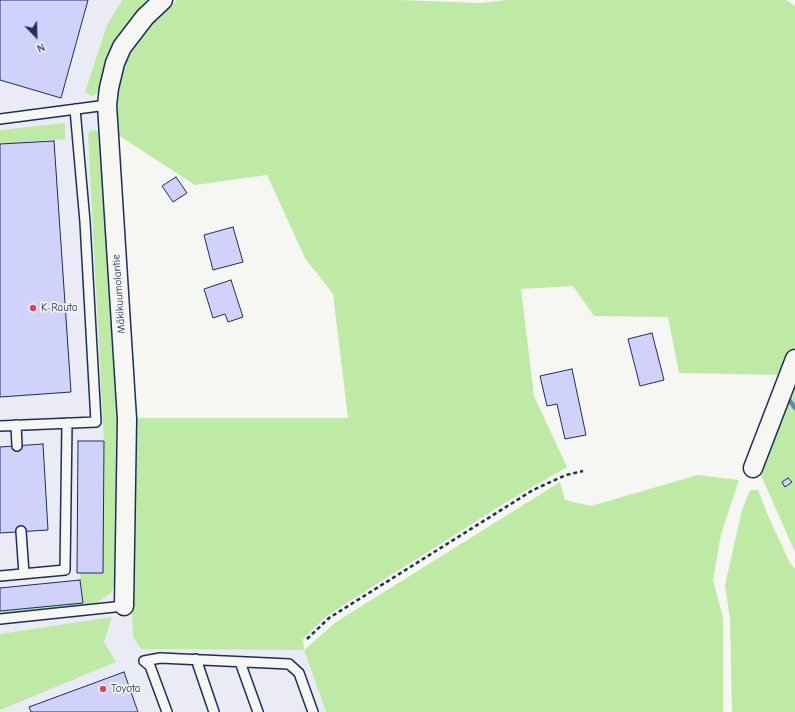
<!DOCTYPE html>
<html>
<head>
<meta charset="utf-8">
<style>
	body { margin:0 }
	#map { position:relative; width:795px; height:712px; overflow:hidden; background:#f6f6f2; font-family:"Comic Neue",sans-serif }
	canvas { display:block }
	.north { position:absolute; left:16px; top:16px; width:40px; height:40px; -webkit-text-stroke:3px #f6f6f2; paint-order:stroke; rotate:157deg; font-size:11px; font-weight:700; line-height:16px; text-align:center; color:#1b2f5e }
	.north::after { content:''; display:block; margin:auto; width:14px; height:18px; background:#1b2f5e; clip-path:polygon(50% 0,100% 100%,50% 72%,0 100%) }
</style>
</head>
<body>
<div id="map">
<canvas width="795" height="712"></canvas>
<div class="north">N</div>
</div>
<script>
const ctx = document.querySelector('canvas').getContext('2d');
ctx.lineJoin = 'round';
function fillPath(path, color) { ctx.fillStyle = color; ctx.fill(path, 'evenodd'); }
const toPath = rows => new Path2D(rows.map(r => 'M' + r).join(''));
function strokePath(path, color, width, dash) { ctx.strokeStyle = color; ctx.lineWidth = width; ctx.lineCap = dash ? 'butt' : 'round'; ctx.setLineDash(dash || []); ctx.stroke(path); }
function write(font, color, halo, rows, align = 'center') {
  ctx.font = font + ' "Comic Neue",sans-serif'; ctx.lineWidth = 3.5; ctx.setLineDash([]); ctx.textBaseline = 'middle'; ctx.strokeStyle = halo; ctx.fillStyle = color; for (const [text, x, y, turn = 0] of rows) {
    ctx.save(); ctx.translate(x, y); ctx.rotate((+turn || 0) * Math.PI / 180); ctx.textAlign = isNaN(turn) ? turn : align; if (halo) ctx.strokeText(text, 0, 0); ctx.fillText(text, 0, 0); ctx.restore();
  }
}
fillPath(toPath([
	[0,0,135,0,94,84,100,134,119,425,115,580,112,617,132,614,133,636,141,649,304,650,326,712,0,712]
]), '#ebebf5');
fillPath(toPath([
	[122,0,150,0,120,33,108,60,101,88,97,94,92,96,85,92,107,25],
	[177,0,399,0,480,3,508,0,786,0,795,6,795,346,784,375,679,373,668,317,594,316,573,286,521,289,534,396,567,467,505,503,328,615,303,639,304,650,336,622,560,482,565,500,591,506,698,475,739,480,721,534,713,580,723,618,723,712,326,712,304,650,141,649,133,637,132,614,136,418,348,418,333,294,305,258,267,175,195,185,118,135,116,104,119,80,129,54,141,35],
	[65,123,65,139,0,144,0,130],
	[96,130,100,134,119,425,114,586,111,593,94,605,0,616,0,611,83,602,80,573,103,573,104,441,88,135,90,131],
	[795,376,795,552,760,473],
	[750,490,758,490,769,518,790,563,795,569,795,712,732,712,730,619,725,585,742,510],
	[112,617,104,642,116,662,0,710,0,634]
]), '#beeaa6');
strokePath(toPath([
	[787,397,795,408]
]), '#6188b4', 4.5);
const building = toPath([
	[0,0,88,0,61,98,0,80,0,0],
	[54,141,71,392,0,397,0,144,54,141],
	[176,177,187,193,173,202,162,186,176,177],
	[233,227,243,262,213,270,204,235,233,227],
	[231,280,243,317,228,322,225,314,213,318,204,289,231,280],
	[652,333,664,380,640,386,628,339,652,333],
	[572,369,586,435,565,439,557,404,547,406,540,376,572,369],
	[78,441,104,441,103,573,77,573,78,441],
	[43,444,48,530,0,533,0,447,43,444],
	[788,478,792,482,785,487,782,482,788,478],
	[80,580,83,603,0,611,0,588,80,580],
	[124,672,138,712,31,712,29,707,124,672]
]);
fillPath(building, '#d0d2fb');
strokePath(building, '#1b2f5e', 1);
const service = toPath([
	[0,119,107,105],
	[16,425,17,446],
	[0,426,96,422,85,222,75,109],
	[21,531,24,574],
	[0,576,65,570,67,423],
	[0,619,124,606],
	[196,659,214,712],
	[144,661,160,658,289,664,299,673,313,712],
	[144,661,150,666,167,712],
	[240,662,258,712]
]);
const minor = toPath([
	[753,468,795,359],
	[124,606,127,419,107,105,109,88,115,63,122,47,145,17,163,0]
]);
strokePath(service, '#1b2f5e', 12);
strokePath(minor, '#1b2f5e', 21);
strokePath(toPath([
	[307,639,329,618,533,490,566,475,583,471]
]), '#1b2f5e', 2.5, [4, 3]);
strokePath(service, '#f6f6f2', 9);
strokePath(minor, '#f6f6f2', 18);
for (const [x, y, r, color] of [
	[33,308,4,"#d1495b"],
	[103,689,4,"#d1495b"]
]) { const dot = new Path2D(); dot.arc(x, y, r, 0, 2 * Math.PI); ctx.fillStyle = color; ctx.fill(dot); strokePath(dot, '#f6f6f2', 1.5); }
write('11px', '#1b2f5e', '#f6f6f2', [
	["Mäkikuumolantie",119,294,-94]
]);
write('11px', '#1b2f5e', '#f6f6f2', [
	["K-Rauta",41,308],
	["Toyota",111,689]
], 'left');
</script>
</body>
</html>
